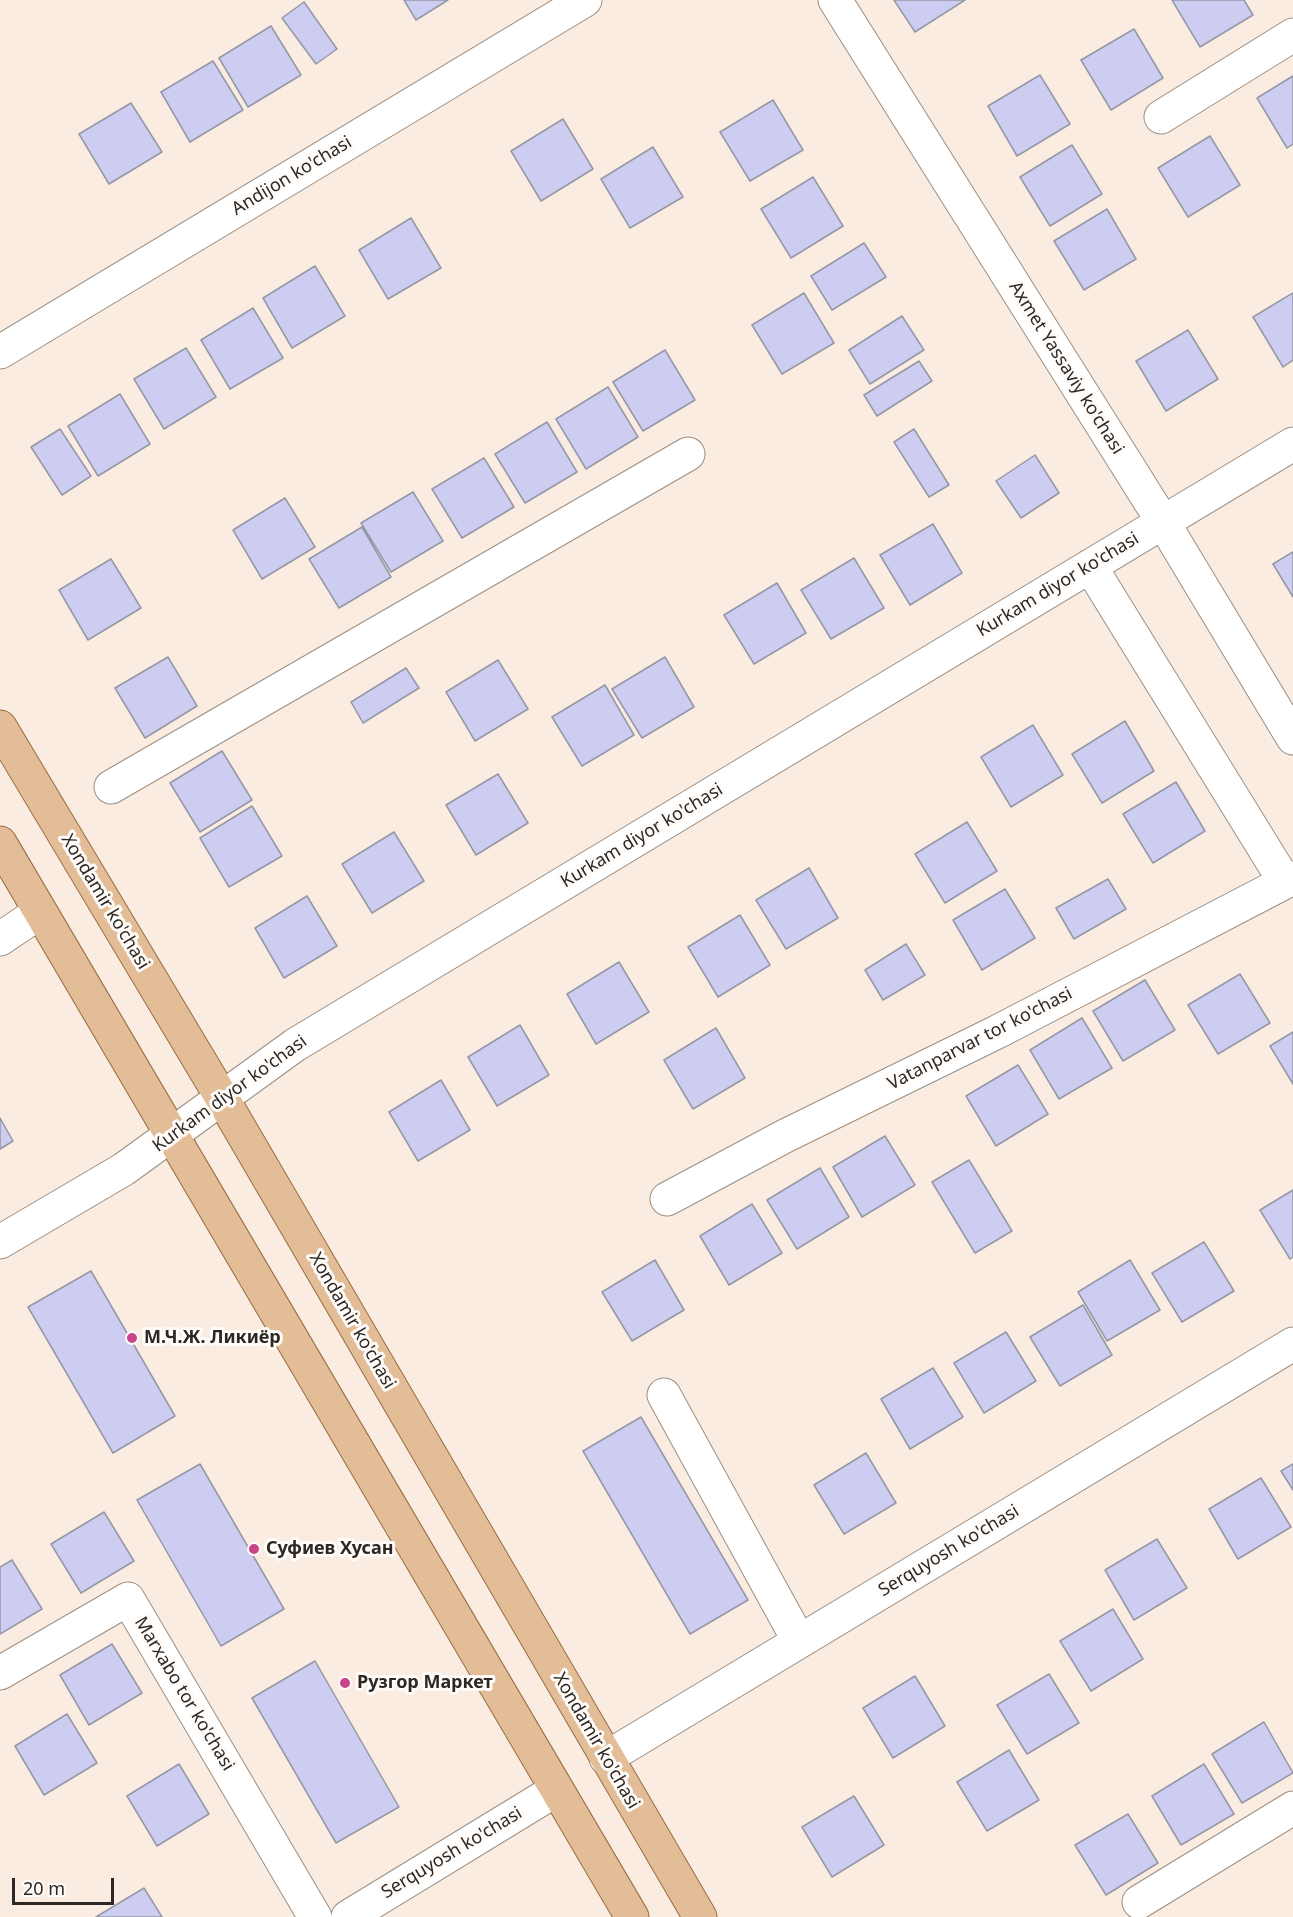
<!DOCTYPE html>
<html>
<head>
<meta charset="utf-8">
<style>
	body { margin:0 }
	#map { position:relative; width:1293px; height:1917px; overflow:hidden; background:#faece0; font-family:"Noto Sans",sans-serif }
	canvas { display:block }
	.scale { position:absolute; left:12px; top:1878px; width:102px; height:27px; box-sizing:border-box; border:3px solid #2d2823; border-top:0; padding-left:8px; font-size:18px; line-height:21px; white-space:nowrap; color:#2d2823; -webkit-text-stroke:4px #fefbf9; paint-order:stroke }
</style>
</head>
<body>
<div id="map">
<canvas width="1293" height="1917"></canvas>
<div class="scale">20 m</div>
</div>
<script>
const ctx = document.querySelector('canvas').getContext('2d');
ctx.lineJoin = 'round';
function fillPath(path, color) { ctx.fillStyle = color; ctx.fill(path, 'evenodd'); }
const toPath = rows => new Path2D(rows.map(r => 'M' + r).join(''));
function strokePath(path, color, width, dash) { ctx.strokeStyle = color; ctx.lineWidth = width; ctx.lineCap = dash ? 'butt' : 'round'; ctx.setLineDash(dash || []); ctx.stroke(path); }
function write(font, color, halo, rows, align = 'center') {
  ctx.font = font + ' "Noto Sans",sans-serif'; ctx.lineWidth = 6; ctx.setLineDash([]); ctx.textBaseline = 'middle'; ctx.strokeStyle = halo; ctx.fillStyle = color; for (const [text, x, y, turn = 0] of rows) {
    ctx.save(); ctx.translate(x, y); ctx.rotate((+turn || 0) * Math.PI / 180); ctx.textAlign = isNaN(turn) ? turn : align; if (halo) ctx.strokeText(text, 0, 0); ctx.fillText(text, 0, 0); ctx.restore();
  }
}
const building = toPath([
	[404,0,448,0,416,20,404,0],
	[894,0,965,0,915,32,894,0],
	[1172,0,1244,0,1253,15,1200,47,1172,0],
	[304,2,337,49,316,64,282,18,304,2],
	[271,26,301,75,248,107,219,58,271,26],
	[1134,29,1163,78,1111,110,1081,60,1134,29],
	[213,61,243,110,190,142,161,92,213,61],
	[1040,75,1070,124,1017,156,988,106,1040,75],
	[1293,76,1293,144,1287,148,1257,98,1293,76],
	[773,100,803,150,750,181,720,132,773,100],
	[131,103,162,152,109,184,79,134,131,103],
	[563,119,593,169,541,201,511,151,563,119],
	[1210,136,1240,185,1188,217,1158,168,1210,136],
	[1072,145,1102,194,1050,226,1020,177,1072,145],
	[653,147,683,197,630,228,601,179,653,147],
	[813,177,843,226,791,258,761,209,813,177],
	[1107,209,1136,259,1084,290,1054,241,1107,209],
	[411,218,441,268,388,299,359,250,411,218],
	[864,243,886,277,832,310,811,276,864,243],
	[315,266,345,316,292,348,263,298,315,266],
	[804,293,834,343,782,374,752,325,804,293],
	[1293,293,1293,360,1283,367,1253,317,1293,293],
	[253,308,283,358,230,389,201,340,253,308],
	[902,316,924,350,870,384,849,350,902,316],
	[1188,330,1218,379,1166,411,1136,361,1188,330],
	[186,348,216,397,164,429,134,379,186,348],
	[665,350,695,400,643,431,613,382,665,350],
	[919,361,932,381,877,416,864,395,919,361],
	[608,387,638,437,586,469,556,419,608,387],
	[120,394,150,444,98,476,68,426,120,394],
	[547,422,577,472,525,503,495,454,547,422],
	[60,429,91,476,62,495,31,447,60,429],
	[914,429,949,485,929,497,894,442,914,429],
	[1035,455,1059,493,1021,518,996,481,1035,455],
	[484,458,514,507,462,538,432,489,484,458],
	[413,492,443,541,391,572,361,523,413,492],
	[285,498,315,547,262,579,233,530,285,498],
	[933,524,962,573,910,605,880,555,933,524],
	[362,527,391,577,339,608,309,559,362,527],
	[1293,552,1293,597,1273,564,1293,552],
	[854,558,884,608,831,639,801,590,854,558],
	[111,559,141,608,88,640,59,590,111,559],
	[777,583,806,633,754,664,724,615,777,583],
	[168,657,197,706,145,738,115,688,168,657],
	[665,657,694,707,642,738,612,689,665,657],
	[498,660,528,709,475,741,446,692,498,660],
	[406,668,419,688,363,723,351,702,406,668],
	[605,685,634,735,582,766,552,717,605,685],
	[1125,721,1154,771,1102,803,1072,754,1125,721],
	[1033,725,1063,775,1011,807,981,757,1033,725],
	[222,751,252,800,200,832,170,783,222,751],
	[498,774,528,823,476,855,446,805,498,774],
	[1176,782,1205,831,1153,863,1123,814,1176,782],
	[252,806,282,856,229,887,200,838,252,806],
	[967,822,997,871,945,903,915,854,967,822],
	[394,832,424,881,372,913,342,864,394,832],
	[809,868,838,918,786,949,756,900,809,868],
	[1108,879,1126,909,1074,939,1056,908,1108,879],
	[1005,889,1035,938,982,970,953,920,1005,889],
	[307,896,337,946,284,978,255,928,307,896],
	[740,915,770,965,718,997,688,947,740,915],
	[906,944,925,975,883,1000,865,970,906,944],
	[619,962,649,1012,596,1044,567,994,619,962],
	[1240,974,1270,1023,1218,1054,1188,1005,1240,974],
	[1145,980,1175,1030,1123,1061,1093,1011,1145,980],
	[1082,1018,1112,1068,1059,1099,1030,1050,1082,1018],
	[520,1025,549,1075,497,1106,468,1057,520,1025],
	[716,1028,745,1078,693,1109,664,1060,716,1028],
	[1293,1032,1293,1084,1270,1046,1293,1032],
	[1018,1065,1048,1114,996,1146,966,1096,1018,1065],
	[441,1080,470,1130,418,1161,389,1112,441,1080],
	[0,1118,13,1141,0,1149,0,1118],
	[885,1136,915,1185,862,1217,833,1167,885,1136],
	[969,1160,1012,1231,975,1253,932,1182,969,1160],
	[820,1168,849,1217,797,1249,767,1200,820,1168],
	[1293,1190,1293,1257,1290,1259,1260,1210,1293,1190],
	[752,1204,782,1253,729,1285,700,1236,752,1204],
	[1204,1242,1234,1291,1182,1322,1152,1273,1204,1242],
	[655,1260,684,1310,632,1341,602,1292,655,1260],
	[1130,1260,1160,1310,1107,1341,1078,1292,1130,1260],
	[91,1271,175,1416,113,1453,28,1307,91,1271],
	[1083,1305,1112,1355,1060,1386,1030,1337,1083,1305],
	[1006,1332,1036,1381,984,1413,954,1363,1006,1332],
	[933,1368,963,1417,910,1449,881,1399,933,1368],
	[641,1417,748,1600,690,1634,583,1451,641,1417],
	[866,1453,896,1503,844,1534,814,1485,866,1453],
	[200,1464,284,1609,221,1646,137,1500,200,1464],
	[1293,1464,1293,1490,1281,1471,1293,1464],
	[1261,1478,1291,1527,1238,1559,1209,1509,1261,1478],
	[104,1512,134,1561,81,1593,51,1544,104,1512],
	[1157,1539,1187,1588,1134,1620,1105,1570,1157,1539],
	[12,1560,42,1609,0,1634,0,1567,12,1560],
	[1113,1609,1143,1659,1091,1691,1060,1641,1113,1609],
	[112,1644,142,1693,89,1725,60,1675,112,1644],
	[315,1661,399,1807,336,1843,252,1698,315,1661],
	[1049,1674,1079,1723,1027,1754,997,1705,1049,1674],
	[915,1676,945,1726,893,1758,863,1708,915,1676],
	[67,1714,97,1763,44,1795,15,1746,67,1714],
	[1264,1722,1293,1773,1242,1803,1212,1754,1264,1722],
	[1009,1750,1039,1800,987,1831,957,1782,1009,1750],
	[179,1764,209,1814,157,1846,127,1796,179,1764],
	[1204,1764,1234,1814,1181,1845,1152,1796,1204,1764],
	[854,1796,884,1845,832,1877,802,1827,854,1796],
	[1128,1814,1158,1863,1106,1895,1075,1845,1128,1814],
	[144,1888,162,1917,96,1917,144,1888]
]);
fillPath(building, '#cccdf0');
strokePath(building, '#9697a6', 1.5);
const minor = toPath([
	[835,0,1163,522,1293,738],
	[1161,117,1293,35],
	[0,352,585,0],
	[1090,566,1285,882],
	[111,787,688,454],
	[0,939,40,912],
	[667,1199,785,1136,999,1031,1293,878],
	[0,1242,124,1169,295,1045,1293,444],
	[664,1395,799,1641],
	[0,1673,128,1599,315,1917],
	[606,1758,1293,1344],
	[1139,1902,1293,1808],
	[348,1917,556,1790]
]);
const major = toPath([
	[0,727,222,1098,700,1917],
	[0,843,632,1917]
]);
strokePath(minor, '#9b8e83', 35);
strokePath(major, '#976c41', 35);
strokePath(minor, '#fff', 33);
strokePath(major, '#e3bd97', 33);
for (const [x, y, r, color] of [
	[132,1338,6,"#c84489"],
	[254,1549,6,"#c84489"],
	[345,1683,6,"#c84489"]
]) { const dot = new Path2D(); dot.arc(x, y, r, 0, 2 * Math.PI); ctx.fillStyle = color; ctx.fill(dot); strokePath(dot, '#fefbf9', 2); }
write('18px', '#2d2823', '#fefbf9', [
	["Andijon ko'chasi",292,176,-31],
	["Axmet Yassaviy ko'chasi",1066,368,58],
	["Kurkam diyor ko'chasi",1058,585,-31],
	["Kurkam diyor ko'chasi",642,836,-31],
	["Xondamir ko'chasi",105,902,59],
	["Vatanparvar tor ko'chasi",980,1039,-27],
	["Kurkam diyor ko'chasi",230,1094,-36],
	["Xondamir ko'chasi",352,1321,60],
	["Serquyosh ko'chasi",949,1551,-31],
	["Marxabo tor ko'chasi",184,1694,59],
	["Xondamir ko'chasi",596,1741,60],
	["Serquyosh ko'chasi",452,1853,-31]
]);
write('bold 18px', '#2d2823', '#fefbf9', [
	["М.Ч.Ж. Ликиёр",144,1338],
	["Суфиев Хусан",266,1549],
	["Рузгор Маркет",357,1683]
], 'left');
</script>
</body>
</html>
